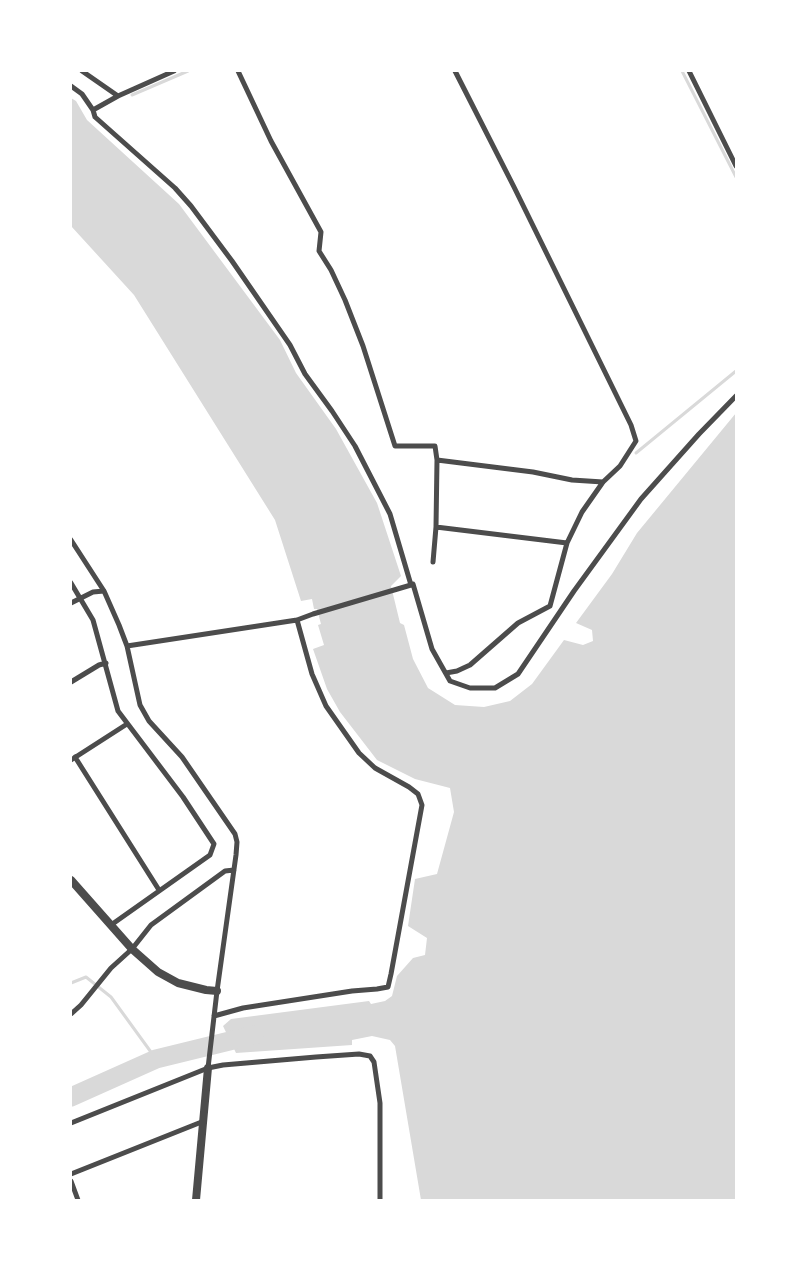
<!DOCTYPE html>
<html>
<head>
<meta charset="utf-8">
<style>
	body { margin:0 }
	#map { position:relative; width:807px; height:1271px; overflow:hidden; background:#fff; font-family:"Sofia Sans Condensed",sans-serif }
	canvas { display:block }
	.frame { position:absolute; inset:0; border:72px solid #fff; pointer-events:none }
</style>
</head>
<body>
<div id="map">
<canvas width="807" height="1271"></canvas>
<div class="frame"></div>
</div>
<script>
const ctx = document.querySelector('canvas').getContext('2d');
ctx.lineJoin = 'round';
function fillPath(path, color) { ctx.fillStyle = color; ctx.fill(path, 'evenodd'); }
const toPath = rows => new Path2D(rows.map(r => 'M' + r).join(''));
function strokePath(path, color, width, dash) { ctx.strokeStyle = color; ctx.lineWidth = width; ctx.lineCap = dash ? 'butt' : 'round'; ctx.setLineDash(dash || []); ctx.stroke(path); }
fillPath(toPath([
	[71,98,76,101,87,120,179,204,280,340,296,373,336,429,377,503,401,576,391,586,400,623,404,625,413,659,428,688,455,705,484,707,510,701,532,684,564,640,583,645,593,641,592,630,576,623,612,574,637,533,736,413,736,1200,421,1200,395,1046,390,1040,372,1036,352,1040,352,1045,236,1053,223,1026,231,1019,369,1001,371,1004,385,1001,392,996,397,976,413,958,425,955,427,938,408,926,415,879,437,874,454,812,450,788,415,779,377,760,340,712,327,689,313,649,324,645,318,625,321,624,317,609,314,609,312,599,301,601,275,520,134,295,71,226]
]), '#d9d9d9');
strokePath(toPath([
	[682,71,736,177],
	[132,95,188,71],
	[636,453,736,371],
	[71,983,86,977,111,997,156,1059]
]), '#d9d9d9', 3);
strokePath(toPath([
	[71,1097,156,1059,254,1035]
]), '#d9d9d9', 19);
strokePath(toPath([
	[82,71,118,96,93,110],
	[238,71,271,141,321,232,319,251,331,270,345,300,363,346,395,446,435,446,437,460],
	[689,71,736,166],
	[71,86,82,94,93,110,95,117,175,188,191,206,232,261,290,345,305,374,332,411,355,446,390,514,411,585,413,584,432,649,450,681,470,688,495,688,518,674,574,591,641,499,699,434,736,396],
	[118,96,174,71],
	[436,527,437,460,533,472,572,480,603,482],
	[71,540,104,591,119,625,127,646,140,705,149,721,182,757,235,834,237,842,236,855,217,991,208,1068],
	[433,562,436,527,567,543],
	[71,583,93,620,118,711,183,797,214,844,210,855,111,925],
	[71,603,93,592,104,591],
	[127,646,297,620,313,614,411,585],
	[446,673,457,671,470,665,518,623,550,606,567,543,582,512,603,482,620,466,636,441,631,425,514,187,455,71],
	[71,682,99,665,106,663],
	[75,757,159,890],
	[71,760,127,724],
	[71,1014,81,1005,111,968,132,949,151,925,225,871,234,870],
	[214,1016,243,1008,352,991,377,989,388,987,391,974,422,805,418,794,409,787,375,768,359,753,326,706,312,674,297,620],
	[71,1123,208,1068,223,1065,316,1057,359,1054,370,1056,374,1062,380,1103,380,1200],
	[71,1174,204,1121],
	[71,1181,78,1200]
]), '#4c4c4c', 5);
strokePath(toPath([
	[71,880,132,949,158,972,178,983,206,990,217,991],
	[196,1200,208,1068]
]), '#4c4c4c', 8);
</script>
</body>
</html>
